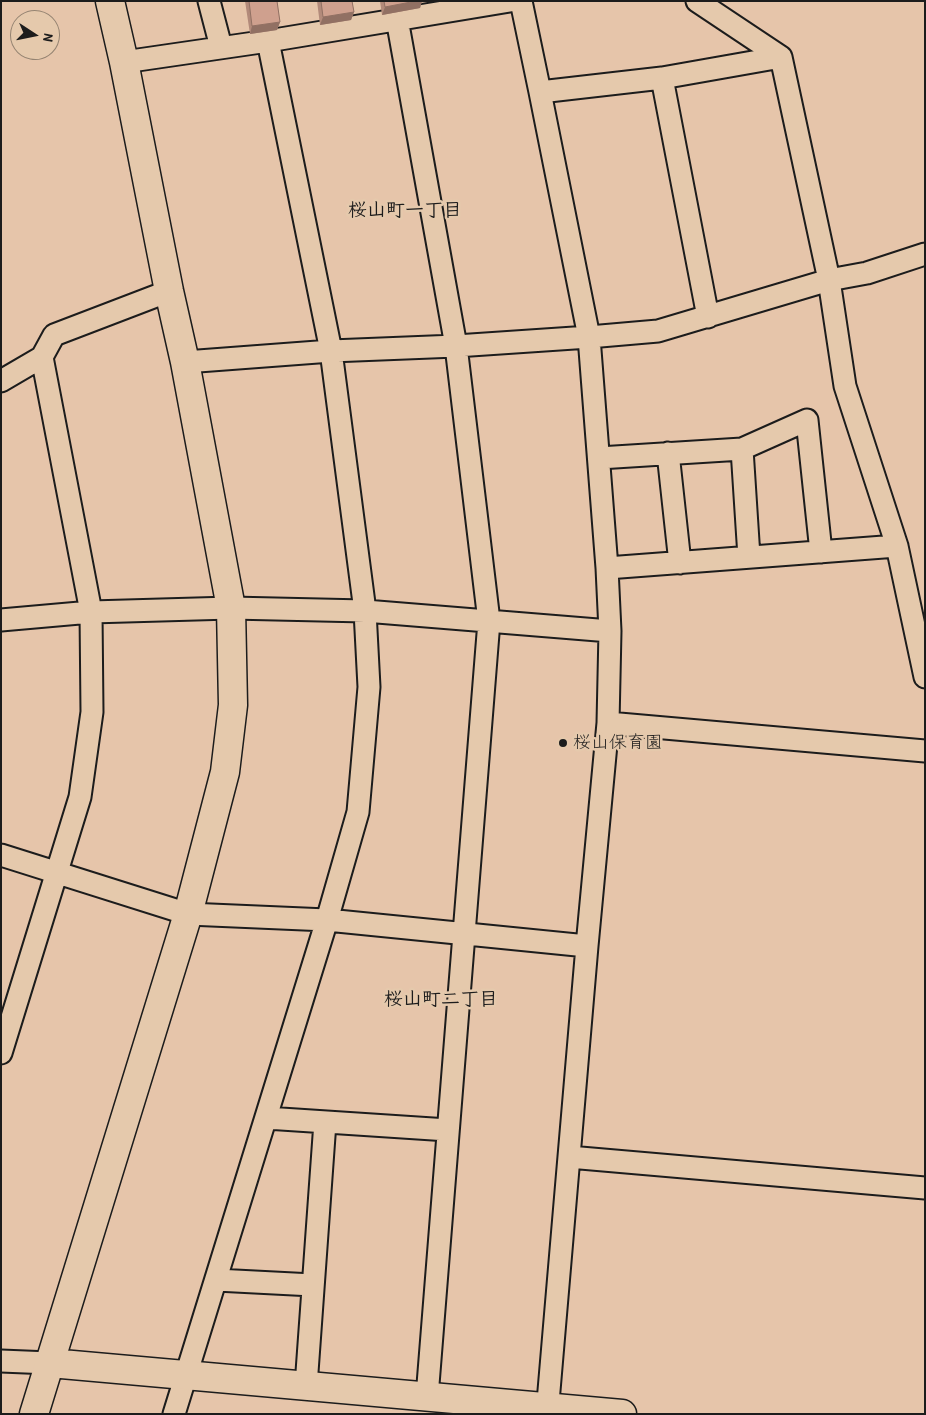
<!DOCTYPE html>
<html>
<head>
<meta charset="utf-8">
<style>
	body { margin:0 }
	#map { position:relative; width:926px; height:1415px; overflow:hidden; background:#e6c5aa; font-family:"Patrick Hand",sans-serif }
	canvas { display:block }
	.frame { position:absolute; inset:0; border:2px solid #1c1c1c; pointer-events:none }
	.north { position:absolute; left:10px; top:10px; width:50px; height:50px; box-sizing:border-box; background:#e5c9ac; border:1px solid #958472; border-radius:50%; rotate:101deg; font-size:14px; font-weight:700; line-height:20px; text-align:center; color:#1c1c1c }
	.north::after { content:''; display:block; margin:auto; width:18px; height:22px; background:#1c1c1c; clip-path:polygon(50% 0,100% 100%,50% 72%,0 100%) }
</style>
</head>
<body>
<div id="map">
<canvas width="926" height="1415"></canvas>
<div class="frame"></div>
<div class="north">N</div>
</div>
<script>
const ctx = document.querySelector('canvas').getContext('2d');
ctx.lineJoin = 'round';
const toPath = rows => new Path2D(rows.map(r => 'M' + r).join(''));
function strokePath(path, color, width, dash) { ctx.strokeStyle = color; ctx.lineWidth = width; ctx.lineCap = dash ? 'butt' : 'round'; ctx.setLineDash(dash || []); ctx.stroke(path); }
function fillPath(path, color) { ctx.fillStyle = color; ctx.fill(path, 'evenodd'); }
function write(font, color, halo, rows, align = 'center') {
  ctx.font = font + ' "Patrick Hand","Klee One",sans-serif'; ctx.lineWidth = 5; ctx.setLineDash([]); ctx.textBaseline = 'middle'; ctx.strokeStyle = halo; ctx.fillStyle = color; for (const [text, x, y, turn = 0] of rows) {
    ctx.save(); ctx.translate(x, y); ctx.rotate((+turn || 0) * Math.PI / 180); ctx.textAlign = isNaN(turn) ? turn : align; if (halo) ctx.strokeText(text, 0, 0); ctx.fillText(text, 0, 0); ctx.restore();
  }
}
const street = toPath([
	[209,1,221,47],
	[521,1,540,92,589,337,607,568,610,631,608,723,587,946,547,1414],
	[697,1,781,57],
	[397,19,456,346,489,621,427,1397],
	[124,62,268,41,510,1],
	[662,78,708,317],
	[540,92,662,78,781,57,829,280,845,386,897,546,925,677],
	[185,362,331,351,456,346,589,337,658,331,829,280,867,273,925,254],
	[1,381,42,357,54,335,169,291],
	[742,449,749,557],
	[668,453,680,563],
	[599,458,742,449,807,420,821,552],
	[607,568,897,546],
	[1,620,91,612,231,608,365,611,610,631],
	[608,723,925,751],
	[1,855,188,914,327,920,587,946],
	[1,1053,80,797,92,712,91,612,42,357],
	[266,1118,448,1130],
	[569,1157,925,1188],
	[216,1280,313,1285],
	[1,1361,50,1363],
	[306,1386,325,1122],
	[174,1414,327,920,358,812,369,687,365,611,331,351,268,41]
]);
const secondary = toPath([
	[50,1363,622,1414],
	[34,1414,188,914,225,772,233,705,231,608,185,362,169,291,124,62,110,1]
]);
strokePath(street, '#1c1c1c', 25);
strokePath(secondary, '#1c1c1c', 31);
strokePath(street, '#e5c9ac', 21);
strokePath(secondary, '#e5c9ac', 28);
fillPath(toPath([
	[245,1,277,1,280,22,277,30,250,34],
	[317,1,352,1,354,12,351,20,320,25],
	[380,1,422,1,420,8,382,15]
]), '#b28a7a');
fillPath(toPath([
	[416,1,422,1,420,8,382,15,385,7],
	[354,12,351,20,320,25,323,17],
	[280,22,277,30,250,34,252,26]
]), '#917063');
const building = toPath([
	[249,1,277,1,280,22,252,26,249,1],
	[321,1,352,1,354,12,323,17,321,1],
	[384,1,416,1,385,7,384,1]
]);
fillPath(building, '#cfa08e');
strokePath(building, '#917063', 1);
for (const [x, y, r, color] of [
	[563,743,5,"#1c1c1c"]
]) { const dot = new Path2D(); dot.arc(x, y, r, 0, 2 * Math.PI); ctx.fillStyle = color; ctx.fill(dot); strokePath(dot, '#e5c9ac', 2); }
write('18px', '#1c1c1c', '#e5c9ac', [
	["桜山保育園",573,743]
], 'left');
write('bold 19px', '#1c1c1c', '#e5c9ac', [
	["桜山町一丁目",405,211],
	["桜山町二丁目",441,1000]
]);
</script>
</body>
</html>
